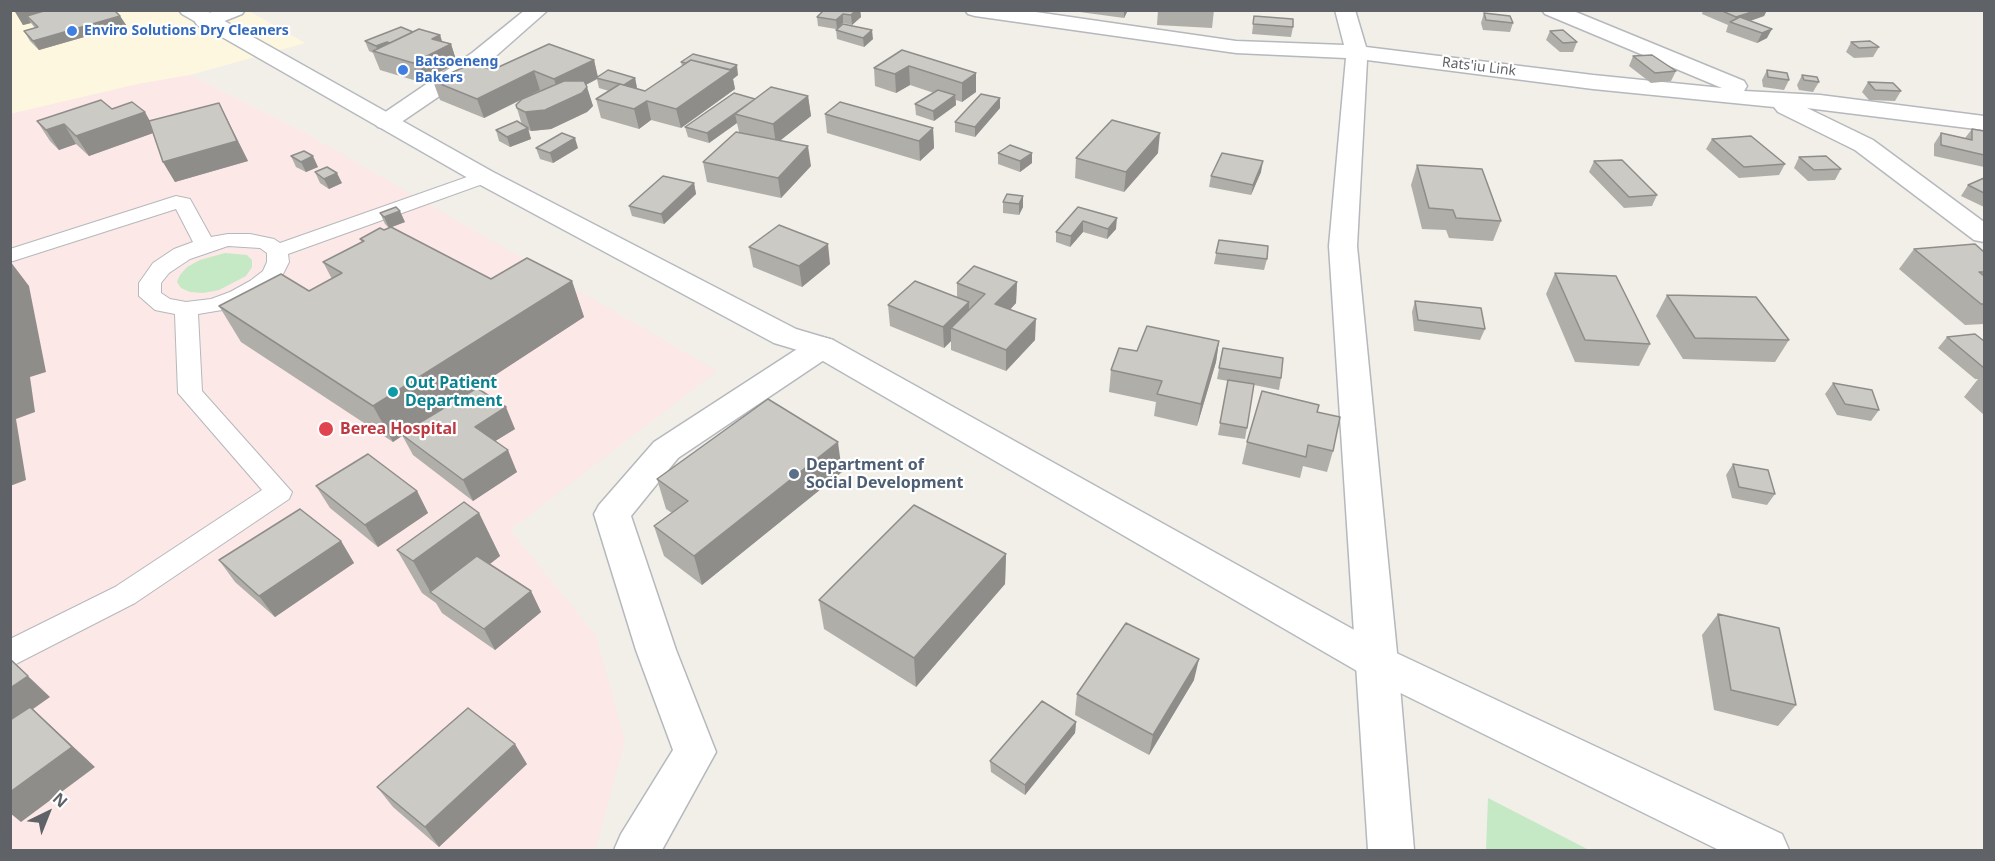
<!DOCTYPE html>
<html>
<head>
<meta charset="utf-8">
<style>
	body { margin:0 }
	#map { position:relative; width:1995px; height:861px; overflow:hidden; background:#f1efe8; font-family:"Noto Sans",sans-serif }
	canvas { display:block }
	.frame { position:absolute; inset:0; border:12px solid #5f6368; pointer-events:none }
	.north { position:absolute; left:18px; top:783px; width:60px; height:60px; -webkit-text-stroke:4px #fff; paint-order:stroke; rotate:43deg; font-size:16px; font-weight:700; line-height:24px; text-align:center; color:#5f6368 }
	.north::after { content:''; display:block; margin:auto; width:21px; height:27px; background:#5f6368; clip-path:polygon(50% 0,100% 100%,50% 72%,0 100%) }
</style>
</head>
<body>
<div id="map">
<canvas width="1995" height="861"></canvas>
<div class="frame"></div>
<div class="north">N</div>
</div>
<script>
const ctx = document.querySelector('canvas').getContext('2d');
ctx.lineJoin = 'round';
function fillPath(path, color) { ctx.fillStyle = color; ctx.fill(path, 'evenodd'); }
const toPath = rows => new Path2D(rows.map(r => 'M' + r).join(''));
function strokePath(path, color, width, dash) { ctx.strokeStyle = color; ctx.lineWidth = width; ctx.lineCap = dash ? 'butt' : 'round'; ctx.setLineDash(dash || []); ctx.stroke(path); }
function write(font, color, halo, rows, align = 'center') {
  ctx.font = font + ' "Noto Sans",sans-serif'; ctx.lineWidth = 4.5; ctx.setLineDash([]); ctx.textBaseline = 'middle'; ctx.strokeStyle = halo; ctx.fillStyle = color; for (const [text, x, y, turn = 0] of rows) {
    ctx.save(); ctx.translate(x, y); ctx.rotate((+turn || 0) * Math.PI / 180); ctx.textAlign = isNaN(turn) ? turn : align; if (halo) ctx.strokeText(text, 0, 0); ctx.fillText(text, 0, 0); ctx.restore();
  }
}
fillPath(toPath([
	[10,11,249,11,305,43,190,75,138,84,11,114]
]), '#fef7e0');
fillPath(toPath([
	[190,75,302,131,717,371,510,530,596,636,625,741,595,850,11,850,10,114,138,84]
]), '#fce8e6');
fillPath(toPath([
	[225,253,247,255,252,260,252,267,246,276,219,290,203,293,190,292,181,288,177,282,180,275,187,267,200,260],
	[1488,798,1589,850,1486,850]
]), '#c5e8c5');
const lane = toPath([
	[484,171,491,173,494,177,491,181,288,254,289,262,283,274,266,291,246,302,222,310,198,314,202,391,292,492,289,499,135,603,10,667,10,639,115,587,262,490,178,393,175,314,155,310,139,296,139,283,153,263,174,249,193,242,176,209,10,262,10,249,176,196,190,199,211,237,228,234,250,234,274,239,280,243,484,171],
	[228,246,260,248,267,253,267,262,263,271,250,281,230,292,211,299,186,302,170,299,161,293,161,283,169,273,190,259,228,246]
]);
const street = toPath([
	[216,10,245,10,242,14,212,26,198,26,195,22,198,18,216,10],
	[525,10,548,10,488,63,394,127,386,129,378,127,374,122,378,117,472,53,525,10],
	[965,10,1022,10,1236,41,1344,45,1335,10,1355,10,1366,47,1593,75,1722,88,1545,14,1542,10,1571,10,1744,81,1747,86,1744,91,1820,95,1984,116,1984,130,1807,108,1873,140,1984,222,1984,242,1974,240,1855,150,1778,112,1774,107,1593,89,1367,60,1357,246,1398,663,1414,850,1368,850,1329,246,1346,58,1236,53,975,16,968,14,965,10],
	[822,337,833,340,837,347,833,354,678,458,631,516,676,650,716,752,662,850,614,850,621,834,673,750,636,650,594,514,599,505,654,442,811,340,822,337]
]);
const secondary = toPath([
	[179,10,205,10,493,172,796,329,833,340,1392,651,1782,834,1789,850,1719,850,1364,675,811,354,774,343,475,182,182,14,179,10]
]);
strokePath(lane, '#b5b8bc', 2);
strokePath(street, '#b5b8bc', 3);
strokePath(secondary, '#b6babf', 3);
fillPath(lane, '#fff');
fillPath(street, '#fff');
fillPath(secondary, '#fff');
fillPath(toPath([
	[14,10,114,10,120,16,126,25,39,50,30,41,24,31,35,28,31,23,23,25],
	[824,10,860,10,861,17,852,25,843,23,841,25,873,39,864,47,837,39,836,29,818,26,817,17],
	[1065,10,1128,10,1124,18],
	[1158,10,1214,10,1212,28,1157,25],
	[1703,10,1767,10,1764,16,1750,21,1767,38,1757,43,1726,32,1728,25,1702,14],
	[1484,13,1513,23,1510,32,1483,30,1481,23],
	[1254,16,1293,27,1291,37,1252,34],
	[1550,31,1577,42,1573,52,1560,52,1546,40],
	[440,35,442,42,451,44,457,63,420,82,380,70,373,53,369,51,365,41],
	[1851,42,1879,47,1873,57,1854,58,1846,52],
	[902,50,976,73,976,92,962,102,956,100,956,105,934,121,916,115,915,104,934,93,910,85,896,93,875,86,874,68],
	[1633,56,1676,71,1671,81,1651,83,1629,66],
	[594,60,598,77,635,78,637,88,636,88,645,91,682,66,681,62,738,75,733,79,735,89,681,128,651,120,639,129,601,118,596,99,609,91,599,88,597,79,586,85,593,106,587,112,551,129,531,131,528,130,531,139,510,147,499,141,496,130,522,125,516,105,521,100,484,118,440,100,433,81,492,70],
	[1767,70,1789,80,1784,90,1763,87,1762,80],
	[1802,75,1819,82,1813,92,1799,90,1797,85],
	[1868,82,1901,91,1895,101,1869,100,1862,92],
	[808,96,811,116,780,140,811,166,781,198,707,182,703,162,739,132,737,123,709,143,688,137,685,127,755,99],
	[1000,98,1000,108,975,137,955,132,955,122],
	[219,103,248,161,175,182,163,162,153,133,89,156,76,144,59,150,50,141,37,121,112,109,150,121],
	[825,114,933,128,934,148,920,161,827,133],
	[1972,129,1984,131,1984,167,1934,156,1934,144,1941,133,1965,138],
	[1712,139,1785,164,1779,175,1739,178,1706,149],
	[536,148,578,148,553,163,540,159],
	[998,153,1032,163,1020,172,998,164],
	[1158,153,1124,192,1075,178,1076,158],
	[291,156,318,167,306,172,296,167],
	[1799,157,1841,169,1835,180,1808,181,1794,168],
	[1594,161,1657,195,1652,206,1624,208,1589,172],
	[1417,165,1501,221,1493,241,1449,238,1446,230,1422,229,1411,185],
	[315,172,342,183,329,189,320,183],
	[1261,172,1251,195,1209,187,1211,176],
	[1984,178,1984,207,1961,196,1968,185],
	[694,183,696,194,664,224,632,216,629,206],
	[1023,196,1023,207,1019,215,1003,213,1003,202],
	[1078,207,1116,229,1107,239,1083,232,1070,247,1056,242,1056,232],
	[380,213,405,222,392,227,491,279,572,281,584,317,446,407,515,429,495,441,517,472,473,501,413,455,402,435,393,442,241,342,219,306,309,291,332,279,323,262,362,242,360,239,389,228,385,224],
	[1219,240,1267,259,1264,270,1214,264],
	[749,247,830,264,802,287,753,267],
	[1914,249,1984,252,1984,324,1965,325,1899,269],
	[1555,273,1650,344,1639,366,1575,362,1546,294],
	[1017,282,1016,303,1010,310,1035,340,1006,371,951,350,951,341,944,348,890,326,888,305,957,297,957,283],
	[1667,295,1789,340,1775,362,1683,359,1656,316],
	[1415,301,1485,329,1480,340,1414,331,1412,312],
	[1947,337,1984,341,1984,415,1964,397,1978,379,1975,379,1938,348],
	[1219,341,1216,362,1197,426,1154,416,1156,402,1109,392,1111,370,1137,351],
	[1223,348,1281,378,1279,390,1254,385,1245,439,1218,435,1228,381,1217,379],
	[1833,383,1879,410,1871,421,1837,415,1825,394],
	[1317,412,1333,451,1327,472,1303,466,1300,478,1242,464,1247,442],
	[1733,464,1775,494,1767,505,1732,498,1726,475],
	[842,472,702,585,664,556,654,526,672,513,666,509,657,479],
	[316,486,417,491,428,513,378,547,330,508],
	[479,513,500,556,490,564,531,591,541,612,495,650,442,613,436,603,422,593,397,550],
	[341,541,354,563,275,617,235,582,219,560],
	[1006,554,1005,584,916,687,824,629,819,600],
	[1718,614,1796,705,1778,726,1714,710,1702,635],
	[1194,680,1149,755,1075,715,1077,694],
	[1076,722,1075,733,1025,795,991,772,990,761],
	[527,764,439,847,393,807,377,787]
]), '#afaea9');
fillPath(toPath([
	[14,10,77,10,27,16,31,23,23,25],
	[856,10,860,10,861,17,852,25,851,15],
	[1124,10,1128,10,1124,18],
	[1758,10,1767,10,1764,16,1738,25,1733,23,1736,17],
	[843,14,843,23,837,29,836,20],
	[120,16,126,25,39,50,33,41],
	[1772,29,1767,38,1757,43,1762,33],
	[872,30,873,39,864,47,863,38],
	[440,35,444,47,451,44,457,63,420,82,413,63,432,39],
	[387,42,391,51,379,53,376,46],
	[594,60,598,78,596,78,597,79,560,98,554,79],
	[737,65,738,75,733,79,735,89,681,128,676,109],
	[909,66,910,85,896,93,895,74],
	[534,71,540,90,484,118,477,99],
	[976,73,976,92,962,102,962,83],
	[635,78,637,88,625,95,623,85],
	[587,87,593,106,587,112,551,129,531,131,525,112],
	[955,95,956,105,934,121,933,111],
	[808,96,811,116,776,144,773,124],
	[1000,98,1000,108,975,137,975,127],
	[755,99,735,114,737,123,709,143,707,133],
	[647,101,651,120,639,129,634,109],
	[219,103,248,161,175,182,163,162],
	[145,112,156,132,89,156,76,136],
	[64,124,76,144,59,150,46,130],
	[528,128,531,139,510,147,507,137],
	[933,128,934,148,920,161,919,141],
	[1160,133,1158,153,1124,192,1126,172],
	[575,138,578,148,553,163,550,153],
	[808,146,811,166,781,198,778,178],
	[1032,153,1032,163,1020,172,1020,161],
	[313,156,318,167,306,172,301,162],
	[1263,161,1261,172,1251,195,1253,185],
	[337,173,342,183,329,189,324,179],
	[694,183,696,194,664,224,661,214],
	[1023,196,1023,207,1019,215,1019,204],
	[400,211,405,222,389,228,384,217],
	[1117,218,1116,229,1107,239,1108,229],
	[1083,221,1083,232,1070,247,1071,236],
	[828,244,830,264,802,287,799,266],
	[10,261,29,286,46,372,30,377,35,412,16,419,26,480,10,486],
	[572,281,584,317,393,442,373,406],
	[1017,282,1016,303,995,325,995,304],
	[969,302,969,323,951,328,951,341,944,348,943,327],
	[1036,319,1035,340,1006,371,1006,350],
	[1219,341,1216,362,1197,426,1201,404],
	[506,407,515,429,484,448,475,427],
	[838,442,842,472,702,585,694,556],
	[508,450,517,472,473,501,463,480],
	[417,491,428,513,378,547,365,525],
	[479,513,500,556,442,601,431,593,413,561],
	[341,541,354,563,275,617,259,596],
	[1006,554,1005,584,916,687,914,658],
	[531,591,541,612,495,650,484,629],
	[10,659,50,697,33,709,95,767,21,822,10,813],
	[1199,659,1194,680,1149,755,1153,735],
	[1076,722,1075,733,1025,795,1025,785],
	[515,744,527,764,439,847,425,827]
]), '#8f8d8a');
const building = toPath([
	[47,10,114,10,120,16,33,41,24,31,38,27,27,16,47,10],
	[824,10,856,10,851,15,843,14,836,20,817,17,824,10],
	[1720,10,1758,10,1736,17,1720,10],
	[1484,13,1510,16,1513,23,1486,20,1484,13],
	[1254,16,1293,19,1293,27,1253,24,1254,16],
	[1740,17,1772,29,1762,33,1730,22,1740,17],
	[843,24,872,30,863,38,836,30,843,24],
	[401,27,413,32,390,43,387,42,376,46,365,41,401,27],
	[419,29,440,35,432,39,451,44,413,63,373,51,419,29],
	[1563,30,1577,42,1563,43,1550,31,1563,30],
	[1870,41,1879,47,1859,48,1851,42,1870,41],
	[549,44,594,60,554,79,534,71,477,99,433,81,473,63,492,70,549,44],
	[902,50,976,73,962,83,909,66,895,74,874,68,902,50],
	[693,54,737,65,730,70,691,60,686,63,681,62,693,54],
	[1652,55,1676,71,1655,73,1633,56,1652,55],
	[691,60,732,70,676,109,647,101,634,109,596,99,620,84,645,91,691,60],
	[608,70,635,78,624,85,596,78,608,70],
	[1767,70,1787,73,1789,80,1768,77,1767,70],
	[1802,75,1817,77,1819,82,1804,80,1802,75],
	[564,81,584,81,587,87,582,93,545,110,525,112,517,108,516,105,522,99,564,81],
	[1868,82,1893,83,1901,91,1875,90,1868,82],
	[771,87,808,96,773,124,735,114,771,87],
	[938,90,955,95,933,111,915,104,938,90],
	[734,93,755,99,707,133,685,127,734,93],
	[981,94,1000,98,975,127,955,122,981,94],
	[101,100,112,109,132,102,145,112,76,136,64,124,46,130,37,121,101,100],
	[840,102,933,128,919,141,825,114,840,102],
	[219,103,237,141,163,162,149,121,219,103],
	[1112,120,1160,133,1126,172,1076,158,1112,120],
	[517,121,528,128,507,137,496,130,517,121],
	[1972,129,1984,131,1984,155,1941,145,1941,133,1972,140,1972,129],
	[736,132,808,146,778,178,703,162,736,132],
	[562,133,575,138,550,153,536,148,562,133],
	[1751,136,1785,164,1744,167,1712,139,1751,136],
	[1010,145,1032,153,1020,161,998,153,1010,145],
	[304,151,313,156,301,162,291,156,304,151],
	[1222,153,1263,161,1253,185,1211,176,1222,153],
	[1826,156,1841,169,1814,170,1799,157,1826,156],
	[1622,160,1657,195,1629,197,1594,161,1622,160],
	[1417,165,1482,169,1501,221,1456,218,1453,210,1429,208,1417,165],
	[327,167,337,173,324,179,315,172,327,167],
	[663,176,694,183,661,214,629,206,663,176],
	[1984,178,1984,193,1968,185,1984,178],
	[1007,194,1023,196,1019,204,1003,202,1007,194],
	[396,207,400,211,384,217,380,213,396,207],
	[1078,207,1117,218,1108,229,1083,221,1071,236,1056,232,1078,207],
	[779,225,828,244,799,266,749,247,779,225],
	[391,227,491,279,527,258,572,281,373,406,219,306,281,274,309,291,342,273,323,262,364,241,360,239,380,228,384,230,391,227],
	[1219,240,1268,246,1267,259,1216,253,1219,240],
	[1975,244,1984,252,1984,272,1979,272,1984,276,1984,304,1981,304,1914,249,1975,244],
	[974,266,1017,282,995,304,1036,319,1006,350,951,328,985,294,957,283,974,266],
	[1555,273,1616,276,1650,344,1585,340,1555,273],
	[915,281,969,302,943,327,888,305,915,281],
	[1667,295,1756,297,1789,340,1695,338,1667,295],
	[1415,301,1481,308,1485,329,1418,320,1415,301],
	[10,316,13,329,10,329,10,316],
	[1147,326,1219,341,1201,404,1157,394,1162,381,1111,370,1119,348,1137,351,1147,326],
	[1975,334,1984,341,1984,368,1947,337,1975,334],
	[1223,348,1283,358,1281,378,1219,368,1223,348],
	[1228,380,1254,384,1247,428,1220,423,1228,380],
	[1833,383,1872,390,1879,410,1845,404,1833,383],
	[477,388,506,407,475,427,508,450,463,480,401,434,477,388],
	[1262,391,1319,405,1317,412,1340,417,1333,451,1308,445,1306,457,1247,442,1262,391],
	[768,399,838,442,694,556,654,526,688,501,657,479,768,399],
	[368,454,417,491,365,525,316,486,368,454],
	[1733,464,1768,470,1775,494,1739,487,1733,464],
	[464,502,479,513,413,561,397,550,464,502],
	[914,505,1006,554,914,658,819,600,914,505],
	[300,509,341,541,259,596,219,560,300,509],
	[477,556,531,591,484,629,430,592,477,556],
	[1718,614,1779,628,1796,705,1731,690,1718,614],
	[1126,623,1199,659,1153,735,1077,694,1126,623],
	[10,659,28,676,10,688,10,659],
	[1042,701,1076,722,1025,785,990,761,1042,701],
	[30,707,72,747,10,792,10,720,30,707],
	[468,708,515,744,425,827,377,787,468,708]
]);
fillPath(building, '#cccac5');
strokePath(building, '#8f8d8a', 1.5);
for (const [x, y, r, color] of [
	[72,31,6,"#3f7fe0"],
	[403,70,6,"#3f7fe0"],
	[393,392,6,"#0f9aa8"],
	[326,429,8,"#e0444e"],
	[794,474,6,"#5c6f8a"]
]) { const dot = new Path2D(); dot.arc(x, y, r, 0, 2 * Math.PI); ctx.fillStyle = color; ctx.fill(dot); strokePath(dot, '#fff', 2); }
write('bold 14px', '#366cbe', '#fff', [
	["Enviro Solutions Dry Cleaners",84,31],
	["Batsoeneng",415,62],
	["Bakers",415,78]
], 'left');
write('14px', '#5f6368', '#fff', [
	["Rats'iu Link",1479,67,7]
]);
write('bold 16px', '#0d838f', '#fff', [
	["Out Patient",405,383],
	["Department",405,401]
], 'left');
write('bold 16px', '#be3a42', '#fff', [
	["Berea Hospital",340,429]
], 'left');
write('bold 16px', '#4e5e75', '#fff', [
	["Department of",806,465],
	["Social Development",806,483]
], 'left');
</script>
</body>
</html>
